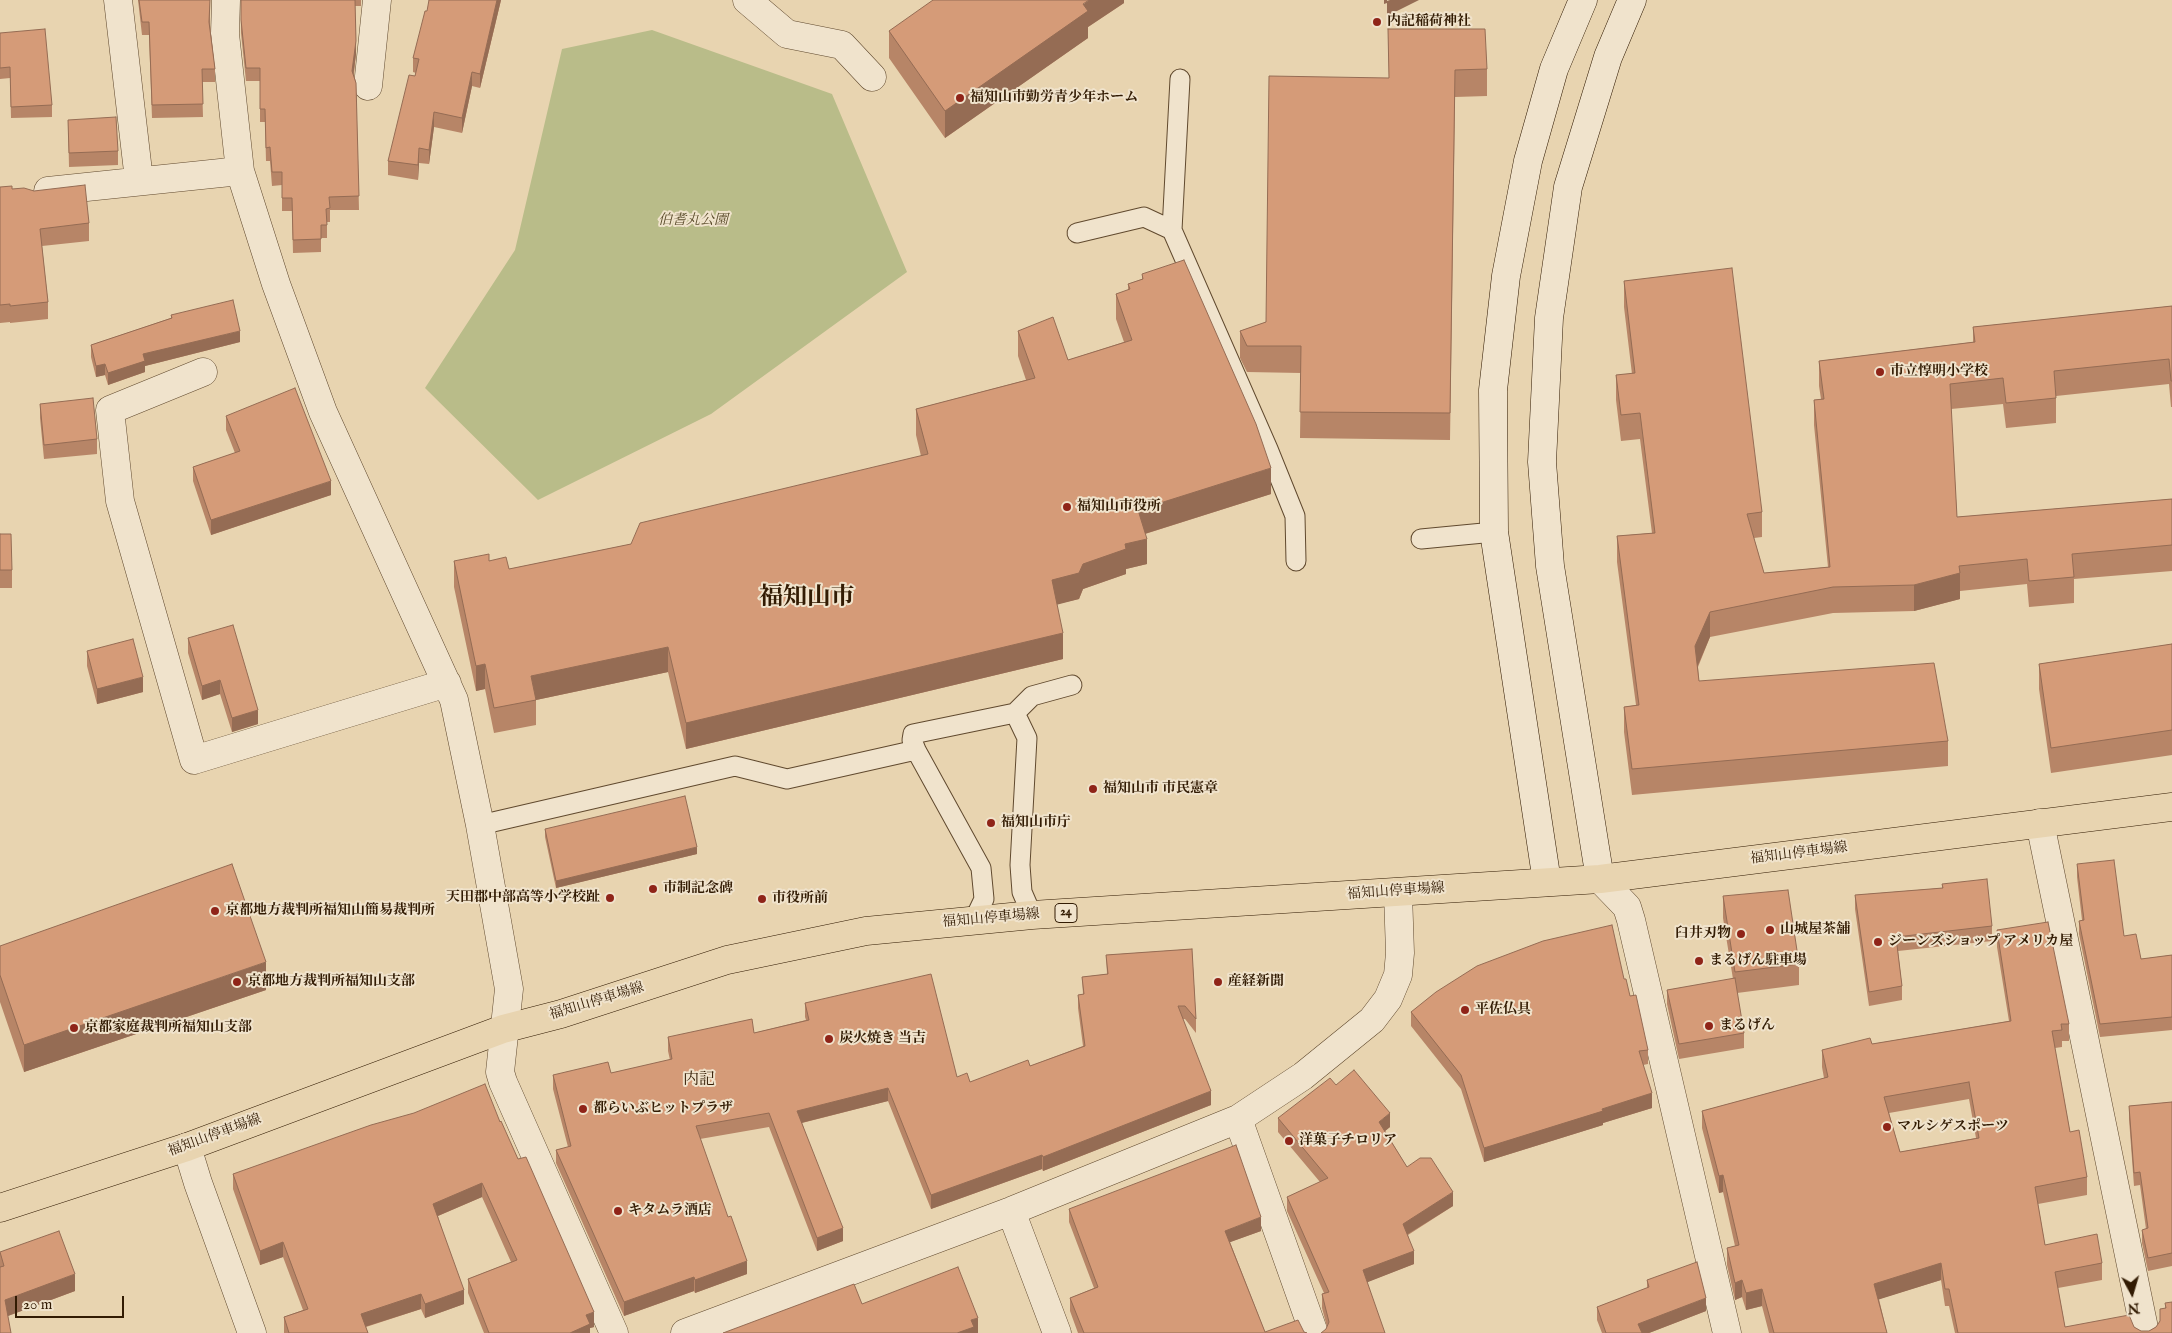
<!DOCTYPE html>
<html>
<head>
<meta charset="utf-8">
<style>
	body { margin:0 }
	#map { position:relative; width:2172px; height:1333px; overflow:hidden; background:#e8d4b0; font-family:"IM FELL English",serif }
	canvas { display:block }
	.north { position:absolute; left:2107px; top:1268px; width:50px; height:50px; -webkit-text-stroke:4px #f0e3cc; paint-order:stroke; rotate:174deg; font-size:14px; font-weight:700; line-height:20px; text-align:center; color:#321b03 }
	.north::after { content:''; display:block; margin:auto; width:18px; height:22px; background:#321b03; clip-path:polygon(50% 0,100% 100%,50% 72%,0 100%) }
	.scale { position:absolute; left:15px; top:1296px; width:109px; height:22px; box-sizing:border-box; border:2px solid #321b03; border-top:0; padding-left:6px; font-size:15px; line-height:18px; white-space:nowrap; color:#321b03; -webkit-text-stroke:4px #f0e3cc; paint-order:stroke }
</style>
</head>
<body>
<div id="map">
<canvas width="2172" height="1333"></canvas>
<div class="north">N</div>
<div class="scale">20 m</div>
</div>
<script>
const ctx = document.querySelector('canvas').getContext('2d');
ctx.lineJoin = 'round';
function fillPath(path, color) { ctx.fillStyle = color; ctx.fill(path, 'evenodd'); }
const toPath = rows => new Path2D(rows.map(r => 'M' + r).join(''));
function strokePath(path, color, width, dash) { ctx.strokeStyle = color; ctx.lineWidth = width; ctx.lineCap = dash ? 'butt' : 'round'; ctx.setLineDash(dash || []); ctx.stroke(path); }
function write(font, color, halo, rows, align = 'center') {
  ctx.font = font + ' "IM FELL English","Noto Serif JP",serif'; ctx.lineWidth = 4; ctx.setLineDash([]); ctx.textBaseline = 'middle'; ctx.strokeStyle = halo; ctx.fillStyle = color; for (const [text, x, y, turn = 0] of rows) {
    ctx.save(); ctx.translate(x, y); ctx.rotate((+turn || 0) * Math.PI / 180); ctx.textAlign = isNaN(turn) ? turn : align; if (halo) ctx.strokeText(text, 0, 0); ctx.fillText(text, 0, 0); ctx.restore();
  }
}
fillPath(toPath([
	[652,30,832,94,907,272,711,414,538,500,425,388,515,250,562,49]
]), '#b9bc89');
const lane = toPath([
	[1180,79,1172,230,1268,449,1295,516,1296,561],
	[1077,233,1144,217,1172,230],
	[1421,539,1494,532],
	[1015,713,1027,738,1020,865,1022,892,1032,915],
	[480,825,735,766,787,779,916,750],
	[974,920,984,899,981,868,916,750,912,740,913,734,1015,713,1032,696,1072,685]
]);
const street = toPath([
	[118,0,139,180],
	[226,0,225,34,240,171,276,284,323,412,454,700,480,825,509,989,500,1072,503,1082,614,1333],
	[747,0,787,34,842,45,872,77],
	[368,86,377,0],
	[48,191,240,171],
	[203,372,110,410,120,501,194,760,447,683],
	[2040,823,2145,1333],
	[1600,879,1627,907,1631,920,1727,1333],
	[1238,1119,1314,1333],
	[187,1147,198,1183,252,1333],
	[1011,1211,1057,1333],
	[685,1333,1011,1211,1238,1119,1303,1076,1372,1020,1388,999,1398,975,1400,953,1398,893]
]);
const secondary = toPath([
	[1600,879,1550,566,1542,462,1549,318,1568,187,1608,57,1632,0],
	[1547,882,1494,532,1493,390,1506,276,1528,161,1554,69,1583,0]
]);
const primary = toPath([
	[0,1208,187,1147,503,1029,561,1014,727,960,866,931,1032,915,1600,879,2172,807]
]);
strokePath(lane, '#60492e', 21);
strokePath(street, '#60492e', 29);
strokePath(secondary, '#321b03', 29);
strokePath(primary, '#321b03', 29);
strokePath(lane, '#f0e3cc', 19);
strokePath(street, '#f0e3cc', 28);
strokePath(secondary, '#f0e3cc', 28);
strokePath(primary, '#e8d4b0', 28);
fillPath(toPath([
	[138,0,210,0,210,25,215,69,215,82,202,82,203,117,152,118,149,35,142,35],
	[241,0,361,0,361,6,355,6,356,54,354,74,356,83,359,210,330,210,330,222,327,222,327,238,321,238,321,252,293,253,292,211,282,211,282,185,272,186,270,161,266,161,265,122,260,122,260,81,246,81,241,33],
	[501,0,480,88,472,86,462,133,434,127,429,164,419,163,418,180,388,175,388,161,415,76,416,73,413,72,413,58,427,11],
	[1124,0,1124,3,1088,27,1088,38,945,138,889,58,889,31],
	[1388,29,1487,69,1487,96,1455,97,1450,440,1300,438,1301,373,1247,372,1240,358,1240,331,1266,322,1389,78],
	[0,33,52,105,52,117,11,118,10,78,0,79],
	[68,120,118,151,118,165,69,167],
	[0,187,12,189,89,223,89,241,42,246,48,302,48,319,10,323,10,322,0,323],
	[1142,274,1271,494,1145,534,1147,564,1126,569,1126,574,1083,589,1079,599,1057,604,1063,659,686,749,668,672,536,700,536,725,494,733,485,689,476,691,454,587,454,561,489,561,509,569,631,544,921,456,916,435,916,409,1026,380,1018,356,1018,331,1068,360,1124,342,1116,319,1116,294,1128,290,1128,284,1142,279],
	[1624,281,1762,512,1762,537,1754,538,1764,573,1828,567,1814,425,1814,400,1821,399,1819,386,1819,361,1973,342,1973,327,2172,306,2172,407,2171,407,2169,384,2056,396,2056,423,2006,428,2003,404,1951,409,1957,517,2172,499,2172,571,2074,579,2074,603,2029,607,2027,584,1960,591,1960,599,1914,611,1833,613,1710,637,1698,667,1699,681,1948,741,1948,766,1632,795,1624,732,1624,707,1636,705,1617,562,1617,536,1652,533,1640,439,1621,441,1616,400,1616,375,1632,374,1624,307],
	[171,315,240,342,145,366,145,372,108,385,105,375,96,377,91,357,91,345,171,318],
	[40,404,97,439,97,454,44,459,40,418],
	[226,416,331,495,211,535,193,481,193,467,235,453,226,430],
	[0,534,12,570,12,588,0,588],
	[188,638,258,724,232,732,220,694,202,700,188,653],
	[2172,644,2172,755,2051,773,2039,689,2039,664],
	[87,651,143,692,97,704,87,666],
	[545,829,697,854,556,888,545,837],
	[2077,864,2124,936,2141,959,2172,955,2172,1030,2100,1037,2079,934,2079,921,2082,920,2077,877],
	[1942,884,1992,926,1992,941,1898,951,1902,986,1902,1000,1869,1006,1855,909,1855,895,1942,888],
	[1723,896,1799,964,1799,985,1737,993,1744,1033,1744,1048,1679,1059,1667,1004,1667,990,1733,979,1723,918],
	[1997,930,2069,1024,2069,1041,2062,1041,2062,1047,2055,1048,2070,1132,2087,1177,2087,1195,2038,1204,2045,1245,2102,1263,2102,1280,2058,1288,2065,1327,2134,1327,2141,1331,2149,1331,2156,1327,2160,1321,2165,1308,2165,1303,2172,1333,1955,1333,1949,1306,1945,1306,1941,1280,1879,1299,1887,1333,1769,1333,1762,1306,1746,1310,1742,1297,1735,1300,1727,1265,1727,1248,1735,1246,1723,1192,1719,1193,1702,1128,1702,1111,1824,1078,1822,1067,1822,1050,1872,1044,2009,1021,1997,947],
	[1969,1099,1976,1138,1900,1152,1889,1113],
	[0,946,266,990,24,1072,0,1002],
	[1192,949,1196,1019,1196,1033,1185,1019,1183,1019,1211,1105,1043,1171,1042,1169,931,1209,888,1101,802,1123,843,1241,817,1251,769,1127,700,1139,747,1274,695,1293,694,1291,624,1316,556,1163,556,1150,568,1147,553,1089,553,1075,611,1073,670,1060,668,1051,668,1037,754,1033,806,1020,805,1017,805,1003,957,1077,970,1082,1030,1066,1083,1046,1078,1008,1078,995,1083,994,1082,977,1107,974,1106,955],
	[1630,996,1648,1050,1648,1064,1643,1065,1652,1108,1603,1123,1603,1125,1484,1162,1461,1089,1411,1026,1411,1012],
	[1336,1085,1390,1127,1385,1131,1407,1167,1453,1206,1408,1235,1414,1264,1367,1282,1326,1329,1327,1327,1322,1308,1322,1294,1324,1293,1287,1211,1287,1197,1320,1182,1278,1132,1278,1118],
	[2172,1102,2172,1266,2148,1271,2142,1243,2142,1230,2146,1229,2140,1185,2134,1186,2129,1119,2129,1106],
	[500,1122,518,1159,594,1327,590,1328,590,1333,484,1333,468,1293,468,1279,511,1262,482,1197,438,1216,464,1304,425,1318,421,1309,366,1327,368,1333,284,1333,284,1317,303,1310,283,1257,260,1265,233,1189,233,1174],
	[1069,1209,1261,1231,1230,1242,1265,1332,1304,1332,1307,1333,1078,1333,1070,1311,1070,1298,1094,1288,1069,1222],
	[0,1252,75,1291,8,1316,0,1333],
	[1647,1280,1706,1311,1649,1333,1602,1333,1597,1320,1597,1307,1647,1288]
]), '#b78567');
fillPath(toPath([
	[497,0,501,0,480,88,480,74],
	[1089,0,1124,0,1124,3,1088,27,1088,38,945,138,945,111],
	[1384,0,1387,0,1387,3,1384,4],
	[1390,0,1419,0,1387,16,1387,1],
	[356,41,356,54,352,84,352,71],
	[472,72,472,86,462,133,462,118],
	[434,112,434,127,429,164,429,150],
	[419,148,419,163,418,180,418,165],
	[240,331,240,342,145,366,145,372,108,385,108,373,143,354],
	[105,364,105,375,96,377,96,366],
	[1271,468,1271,494,1138,536,1138,510],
	[331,481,331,495,211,535,211,520],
	[1147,539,1147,564,1126,569,1126,574,1083,589,1079,599,1052,606,1052,580,1083,564,1125,544],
	[1960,573,1960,599,1914,611,1914,585],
	[1710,612,1710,637,1695,672,1695,646],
	[1063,633,1063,659,686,749,686,723],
	[668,647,668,672,536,700,531,676],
	[485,664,485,689,476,691,476,666],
	[143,677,143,692,97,704,97,689],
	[220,680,220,694,202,700,202,686],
	[258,710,258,724,232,732,232,718],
	[697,847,697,854,556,888,556,881],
	[266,962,266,990,24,1072,24,1045],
	[888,1088,888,1101,797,1124,797,1111],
	[1211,1091,1211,1105,1043,1171,1043,1157],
	[1652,1093,1652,1108,1603,1123,1603,1125,1484,1162,1484,1148,1602,1109],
	[1390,1113,1390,1127,1379,1136,1379,1122],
	[1042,1155,1042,1169,931,1209,931,1195],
	[1723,1175,1723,1192,1719,1193,1719,1176],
	[482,1183,482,1197,433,1218,433,1204],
	[1453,1192,1453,1206,1403,1237,1403,1224],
	[1261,1217,1261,1231,1225,1244,1225,1231],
	[843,1228,843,1241,817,1251,817,1238],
	[283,1242,283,1257,260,1265,260,1251],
	[1414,1251,1414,1264,1363,1284,1363,1270],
	[747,1261,747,1274,695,1293,695,1280],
	[1941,1263,1941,1280,1874,1301,1874,1284],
	[75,1274,75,1291,5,1317,5,1300],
	[694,1277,694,1291,624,1316,624,1302],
	[1742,1280,1742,1297,1735,1300,1735,1283],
	[1762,1289,1762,1306,1746,1310,1746,1293],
	[464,1290,464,1304,425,1318,425,1304],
	[421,1294,421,1309,361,1328,361,1314],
	[1706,1298,1706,1311,1649,1333,1638,1333,1638,1324],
	[594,1312,594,1327,590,1328,590,1333,570,1333,586,1315],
	[978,1318,978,1333,957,1333,971,1320]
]), '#956c54');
const building = toPath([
	[139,0,210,0,209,22,215,69,202,69,203,104,152,105,149,22,142,22,139,0],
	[241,0,355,0,356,41,352,71,356,83,359,196,329,197,330,208,326,209,327,225,321,225,321,239,293,240,292,198,282,198,282,172,272,172,270,147,266,148,265,109,260,109,260,68,246,68,241,20,241,0],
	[429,0,497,0,480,74,472,72,462,118,434,112,429,150,419,148,418,165,388,161,409,75,415,76,419,59,413,58,425,11,427,11,429,0],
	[933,0,1089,0,1083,4,1088,11,945,111,889,31,933,0],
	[45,29,52,105,11,107,10,67,0,68,0,33,45,29],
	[1388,29,1485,29,1487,69,1455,70,1450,413,1300,412,1301,346,1247,346,1240,331,1266,322,1269,76,1389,78,1388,29],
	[116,117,118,151,69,153,68,120,116,117],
	[85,185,89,223,40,229,48,302,10,306,10,304,0,305,0,187,12,186,12,189,24,188,34,191,85,185],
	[1184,260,1256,424,1271,468,1138,510,1147,539,1125,544,1126,549,1083,564,1079,573,1052,580,1063,633,686,723,668,647,531,676,536,700,494,708,485,664,476,666,454,561,489,554,489,561,506,557,509,569,631,544,640,523,928,454,916,409,1035,378,1018,331,1053,317,1068,360,1132,340,1116,294,1130,289,1128,284,1143,279,1142,274,1184,260],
	[1732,268,1762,512,1747,514,1764,573,1830,567,1814,400,1824,399,1819,361,1975,342,1973,327,2172,306,2172,381,2171,381,2169,359,2054,371,2056,398,2006,403,2003,378,1950,384,1957,517,2172,499,2172,545,2072,554,2074,577,2029,581,2027,559,1959,566,1960,573,1914,585,1833,587,1710,612,1695,646,1699,681,1934,663,1948,741,1632,769,1624,707,1639,705,1617,536,1655,533,1640,413,1621,415,1616,375,1635,373,1624,281,1732,268],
	[233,300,240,331,143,354,145,361,108,373,105,364,96,366,91,345,172,318,171,315,233,300],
	[295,388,331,481,211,520,193,467,240,451,226,416,295,388],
	[93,398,97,439,44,445,40,404,93,398],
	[0,534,11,534,12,570,0,570,0,534],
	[233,625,258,710,232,718,220,680,202,686,188,638,233,625],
	[133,639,143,677,97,689,87,651,133,639],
	[2172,644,2172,730,2051,748,2039,664,2172,644],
	[685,796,697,847,556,881,545,829,685,796],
	[2114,860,2124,936,2136,934,2141,959,2172,955,2172,1017,2100,1024,2079,921,2084,920,2077,864,2114,860],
	[232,864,266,962,24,1045,0,975,0,946,232,864],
	[1987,879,1992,926,1896,937,1902,986,1869,992,1855,895,1943,888,1942,884,1987,879],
	[1788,890,1799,964,1735,972,1723,896,1788,890],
	[2048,922,2069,1024,2061,1024,2062,1030,2052,1031,2070,1132,2079,1130,2087,1177,2035,1187,2045,1245,2097,1234,2102,1263,2055,1272,2065,1327,2129,1315,2134,1327,2141,1331,2149,1331,2156,1327,2160,1321,2160,1309,2166,1308,2165,1303,2172,1302,2172,1333,1958,1333,1949,1289,1945,1289,1941,1263,1874,1284,1887,1333,1774,1333,1762,1289,1746,1293,1742,1280,1735,1283,1727,1248,1739,1245,1723,1175,1719,1176,1702,1111,1828,1077,1822,1050,1870,1038,1872,1044,2011,1021,1997,930,2048,922],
	[1969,1082,1979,1138,1900,1152,1884,1097,1969,1082],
	[1612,925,1624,979,1626,979,1630,996,1636,995,1648,1050,1639,1051,1652,1093,1602,1109,1603,1111,1484,1148,1461,1075,1411,1012,1436,992,1477,966,1543,941,1612,925],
	[1192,949,1196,1019,1185,1006,1178,1006,1211,1091,1043,1157,1042,1155,931,1195,888,1088,797,1111,843,1228,817,1238,769,1113,696,1126,728,1217,731,1216,747,1261,695,1280,694,1277,624,1302,556,1150,571,1146,553,1075,608,1062,611,1073,672,1059,668,1037,752,1019,754,1033,809,1020,805,1003,931,974,957,1077,967,1073,970,1082,1028,1060,1030,1066,1085,1046,1078,995,1084,994,1082,977,1108,974,1106,955,1192,949],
	[1735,978,1744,1033,1679,1044,1667,990,1735,978],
	[1354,1070,1390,1113,1379,1122,1407,1167,1420,1158,1431,1158,1453,1192,1403,1224,1414,1251,1363,1270,1385,1333,1321,1333,1326,1329,1329,1322,1322,1294,1329,1292,1287,1197,1328,1178,1278,1118,1330,1078,1336,1085,1354,1070],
	[485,1084,500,1122,501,1121,518,1159,526,1157,594,1312,586,1315,590,1324,570,1333,489,1333,468,1279,517,1260,482,1183,433,1204,464,1290,425,1304,421,1294,361,1314,368,1333,289,1333,284,1317,308,1309,283,1242,260,1251,233,1174,371,1125,414,1113,485,1084],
	[2172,1102,2172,1253,2148,1258,2142,1230,2148,1228,2140,1172,2134,1173,2129,1106,2172,1102],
	[1236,1145,1261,1217,1225,1231,1265,1332,1298,1320,1304,1332,1307,1333,1084,1333,1070,1298,1098,1287,1069,1209,1236,1145],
	[59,1231,75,1274,5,1300,11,1333,0,1333,0,1267,4,1266,0,1252,59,1231],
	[1697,1262,1706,1298,1638,1324,1642,1333,1606,1333,1597,1307,1649,1287,1647,1280,1697,1262],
	[958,1267,978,1318,971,1320,974,1327,957,1333,723,1333,854,1284,862,1304,958,1267]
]);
fillPath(building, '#d59b78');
strokePath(building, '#956c54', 1);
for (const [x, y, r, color] of [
	[1377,22,5,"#8f2418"],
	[960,98,5,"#8f2418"],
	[1880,372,5,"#8f2418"],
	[1067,507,5,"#8f2418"],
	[1093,789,5,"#8f2418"],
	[991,823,5,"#8f2418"],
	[653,889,5,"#8f2418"],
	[610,898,5,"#8f2418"],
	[762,899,5,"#8f2418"],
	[215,911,5,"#8f2418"],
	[1770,930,5,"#8f2418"],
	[1741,934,5,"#8f2418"],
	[1878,942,5,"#8f2418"],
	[1699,961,5,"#8f2418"],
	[237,982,5,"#8f2418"],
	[1218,982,5,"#8f2418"],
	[1465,1010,5,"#8f2418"],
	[1709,1026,5,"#8f2418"],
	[74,1028,5,"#8f2418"],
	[829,1039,5,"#8f2418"],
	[583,1109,5,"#8f2418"],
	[1887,1127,5,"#8f2418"],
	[1289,1141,5,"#8f2418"],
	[618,1211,5,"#8f2418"]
]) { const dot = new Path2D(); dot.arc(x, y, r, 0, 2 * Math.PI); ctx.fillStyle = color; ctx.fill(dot); strokePath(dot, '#f0e3cc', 2); }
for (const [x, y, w] of [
	[1066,913,22]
]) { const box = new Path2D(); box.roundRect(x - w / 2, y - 9.5, w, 19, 4); ctx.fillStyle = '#f0e3cc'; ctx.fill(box); strokePath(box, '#321b03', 1); }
write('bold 12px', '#321b03', null, [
	["24",1066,913]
]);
write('bold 14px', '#321b03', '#f0e3cc', [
	["内記稲荷神社",1387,22],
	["福知山市勤労青少年ホーム",970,98],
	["市立惇明小学校",1890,372],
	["福知山市役所",1077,507],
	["福知山市 市民憲章",1103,789],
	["福知山市庁",1001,823],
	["市制記念碑",663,889],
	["天田郡中部高等小学校趾",600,898,"right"],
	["市役所前",772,899],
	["京都地方裁判所福知山簡易裁判所",225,911],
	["山城屋茶舗",1780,930],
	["臼井刃物",1731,934,"right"],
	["ジーンズショップ アメリカ屋",1888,942],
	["まるげん駐車場",1709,961],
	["京都地方裁判所福知山支部",247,982],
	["産経新聞",1228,982],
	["平佐仏具",1475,1010],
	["まるげん",1719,1026],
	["京都家庭裁判所福知山支部",84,1028],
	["炭火焼き 当吉",839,1039],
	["都らいぶヒットプラザ",593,1109],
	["マルシゲスポーツ",1897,1127],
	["洋菓子チロリア",1299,1141],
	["キタムラ酒店",628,1211]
], 'left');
write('italic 14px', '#5a4b2b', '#f0e3cc', [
	["伯耆丸公園",693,221]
]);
write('14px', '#321b03', '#f0e3cc', [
	["福知山停車場線",1799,854,-7],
	["福知山停車場線",1396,892,-4],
	["福知山停車場線",991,919,-5],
	["福知山停車場線",597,1002,-17],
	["福知山停車場線",215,1136,-20]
]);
write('16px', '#321b03', '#f0e3cc', [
	["内記",699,1081]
]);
write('bold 24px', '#321b03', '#f0e3cc', [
	["福知山市",807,599]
]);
</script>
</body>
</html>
